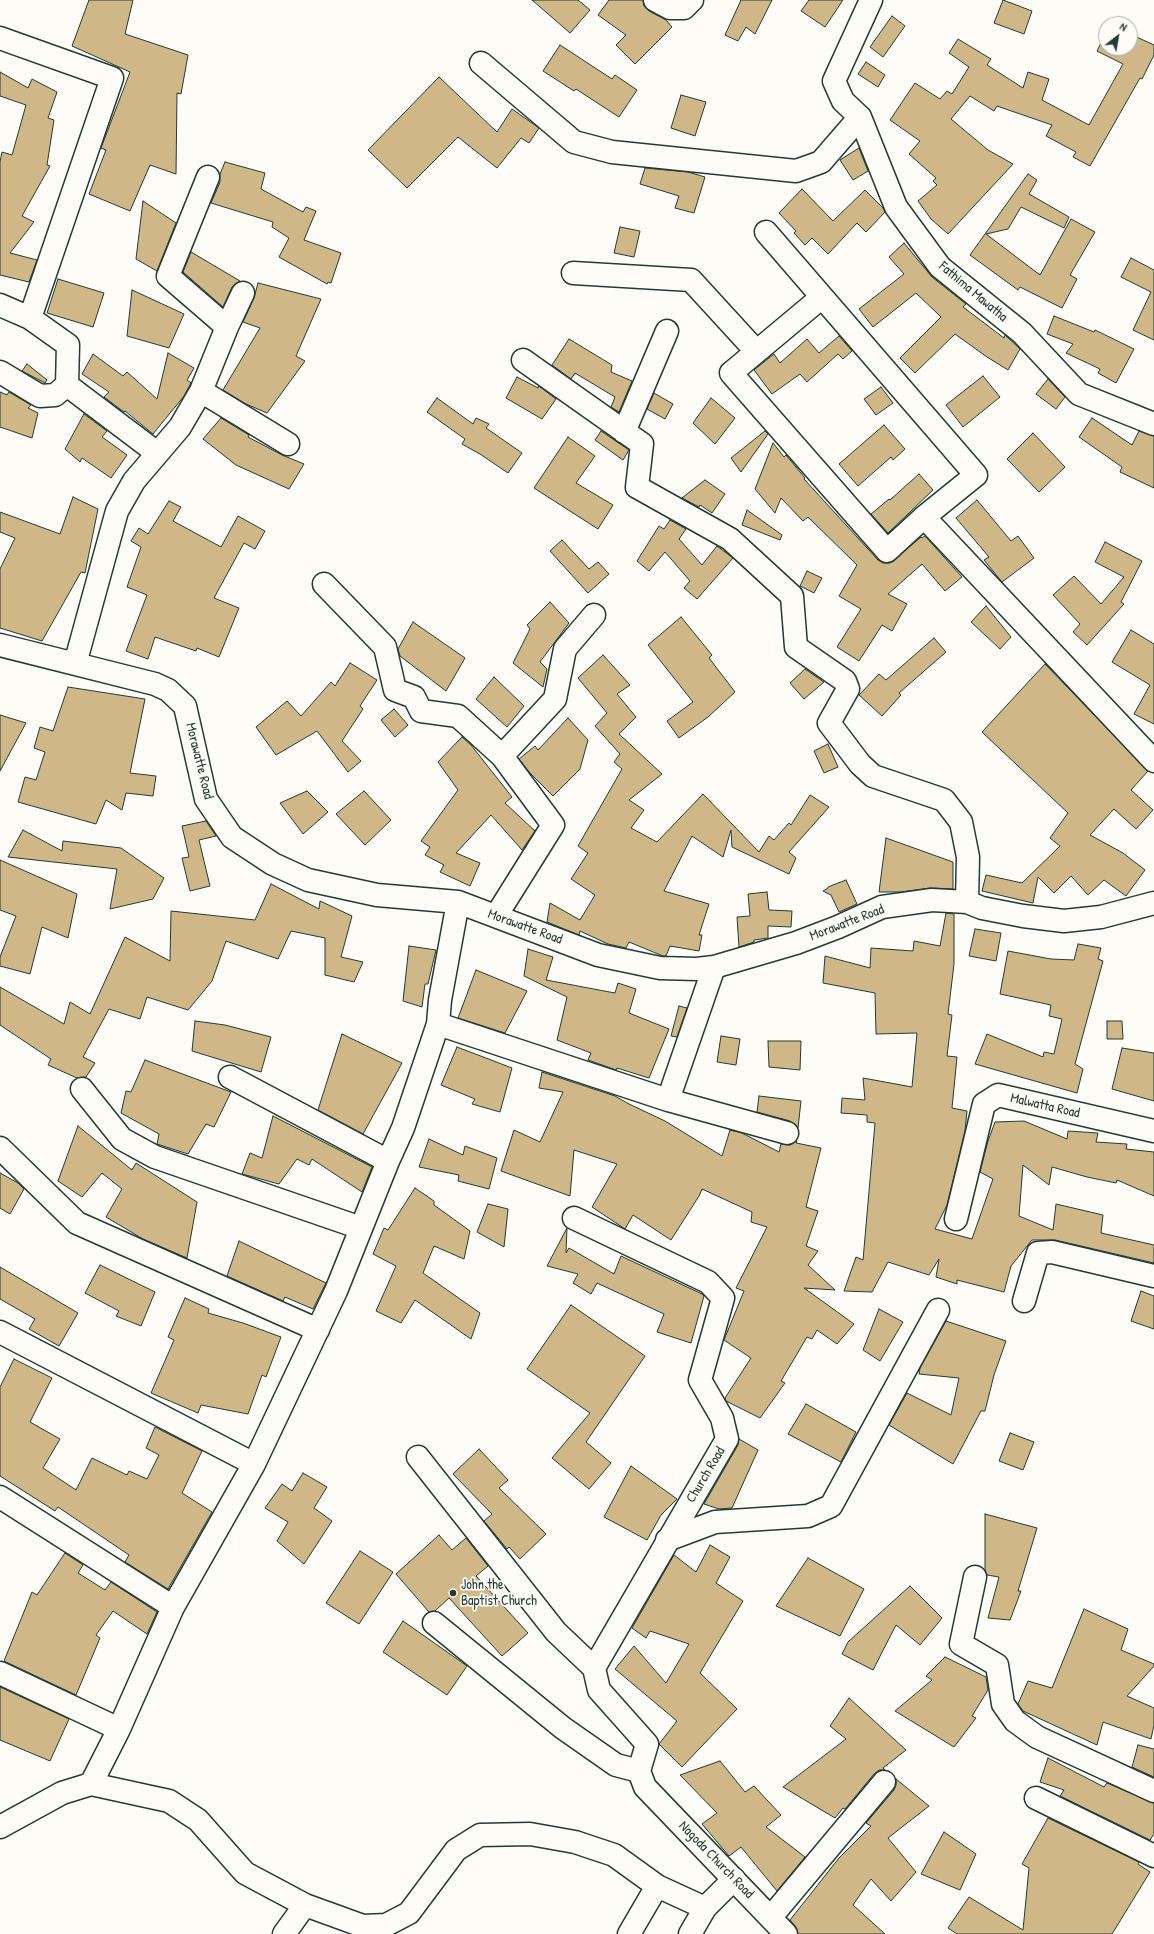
<!DOCTYPE html>
<html>
<head>
<meta charset="utf-8">
<style>
	body { margin:0 }
	#map { position:relative; width:1154px; height:1934px; overflow:hidden; background:#fdfcf7; font-family:"Patrick Hand",sans-serif }
	canvas { display:block }
	.north { position:absolute; left:1098px; top:16px; width:40px; height:40px; box-sizing:border-box; background:#fdfcf7; border:1px solid #a4b0a9; border-radius:50%; rotate:31deg; font-size:11px; font-weight:700; line-height:16px; text-align:center; color:#1f3d34 }
	.north::after { content:''; display:block; margin:auto; width:14px; height:18px; background:#1f3d34; clip-path:polygon(50% 0,100% 100%,50% 72%,0 100%) }
</style>
</head>
<body>
<div id="map">
<canvas width="1154" height="1934"></canvas>
<div class="north">N</div>
</div>
<script>
const ctx = document.querySelector('canvas').getContext('2d');
ctx.lineJoin = 'round';
function fillPath(path, color) { ctx.fillStyle = color; ctx.fill(path, 'evenodd'); }
const toPath = rows => new Path2D(rows.map(r => 'M' + r).join(''));
function strokePath(path, color, width, dash) { ctx.strokeStyle = color; ctx.lineWidth = width; ctx.lineCap = dash ? 'butt' : 'round'; ctx.setLineDash(dash || []); ctx.stroke(path); }
function write(font, color, halo, rows, align = 'center') {
  ctx.font = font + ' "Patrick Hand",sans-serif'; ctx.lineWidth = 3.5; ctx.setLineDash([]); ctx.textBaseline = 'middle'; ctx.strokeStyle = halo; ctx.fillStyle = color; for (const [text, x, y, turn = 0] of rows) {
    ctx.save(); ctx.translate(x, y); ctx.rotate((+turn || 0) * Math.PI / 180); ctx.textAlign = isNaN(turn) ? turn : align; if (halo) ctx.strokeText(text, 0, 0); ctx.fillText(text, 0, 0); ctx.restore();
  }
}
const building = toPath([
	[89,0,133,0,125,34,188,55,181,94,177,93,176,174,150,165,130,211,89,194,106,150,101,148,130,72,72,46,89,0],
	[532,0,578,0,590,10,570,33,532,0],
	[609,0,643,0,644,6,649,11,666,20,672,27,635,64,616,45,626,35,598,15,609,0],
	[741,0,772,0,755,34,746,27,738,41,725,35,741,0],
	[809,0,843,0,825,27,801,11,809,0],
	[1003,0,1032,11,1024,34,994,23,1003,0],
	[892,16,905,26,883,57,870,47,892,16],
	[1106,33,1106,48,1130,48,1130,34,1154,45,1154,55,1142,79,1140,78,1090,166,1073,157,1076,152,1046,136,1052,125,997,106,994,111,970,96,951,119,988,150,1013,164,948,234,931,219,918,201,937,185,933,181,936,178,909,154,920,141,890,120,915,83,940,99,947,91,952,94,969,67,949,53,958,39,991,59,987,65,1023,88,1028,72,1049,79,1042,100,1089,125,1123,64,1097,51,1106,33],
	[560,45,612,79,615,75,637,90,619,117,576,89,574,91,543,71,560,45],
	[866,62,885,75,878,87,858,74,866,62],
	[0,72,28,88,32,79,57,92,48,118,54,120,47,165,50,166,22,216,34,222,10,253,37,260,29,282,0,275,0,162,2,152,12,155,26,105,0,96,0,72],
	[439,77,497,132,512,109,539,128,529,143,521,138,497,168,458,137,407,188,368,150,439,77],
	[681,95,706,102,695,136,671,128,681,95],
	[859,148,868,171,853,180,840,160,859,148],
	[225,162,265,173,261,189,303,212,306,207,316,211,304,240,341,253,331,283,328,282,327,284,279,257,289,238,272,227,273,222,211,203,220,182,220,174,225,162],
	[645,168,688,172,705,177,694,213,675,208,679,196,640,184,645,168],
	[1028,174,1037,180,1029,194,1069,217,1064,228,1021,207,1008,229,986,234,1040,275,1071,219,1095,232,1070,275,1077,279,1062,308,1020,287,1018,290,970,255,1028,174],
	[802,189,833,221,865,190,883,208,885,212,866,232,857,223,828,254,812,238,805,245,794,233,796,231,779,213,802,189],
	[143,201,176,223,157,271,136,259,143,201],
	[620,227,640,231,634,257,614,253,620,227],
	[904,243,932,277,966,304,963,307,1004,338,1005,335,1020,349,1008,370,987,357,955,334,915,373,900,358,941,317,916,293,873,327,859,309,904,274,889,257,904,243],
	[191,252,240,281,232,287,223,307,183,272,191,252],
	[1131,258,1154,270,1154,340,1133,330,1151,292,1121,277,1131,258],
	[58,279,104,293,93,327,47,313,58,279],
	[258,283,321,299,296,356,305,361,267,413,246,404,223,390,260,328,243,322,254,298,258,283],
	[132,290,184,314,169,348,127,336,132,290],
	[1054,316,1094,332,1095,330,1134,349,1116,383,1098,373,1100,369,1066,353,1073,344,1047,334,1054,316],
	[839,336,852,351,843,359,838,354,807,382,800,374,772,394,754,370,774,354,780,363,807,339,819,353,839,336],
	[569,339,612,365,611,372,632,381,619,412,611,407,615,397,575,373,571,379,552,365,569,339],
	[168,353,194,368,187,380,191,383,184,396,153,434,125,411,124,412,104,397,109,392,82,374,93,354,123,376,127,372,157,399,168,353],
	[27,364,47,380,45,383,22,371,27,364],
	[983,376,1000,397,963,427,946,405,983,376],
	[517,377,538,388,539,386,556,399,542,419,506,398,517,377],
	[1048,379,1065,397,1056,409,1036,394,1048,379],
	[881,387,893,403,876,415,864,399,881,387],
	[0,392,7,395,9,392,31,405,28,408,38,413,32,438,0,427,0,392],
	[654,393,673,404,665,419,647,409,654,393],
	[437,398,473,424,476,418,489,424,486,428,522,453,508,473,480,454,462,444,465,439,427,412,437,398],
	[711,398,735,418,715,444,693,423,711,398],
	[84,414,107,431,102,437,127,455,111,478,82,458,80,462,65,449,84,414],
	[221,418,249,435,248,437,282,455,304,464,289,489,236,465,203,439,221,418],
	[1092,418,1132,445,1139,431,1154,436,1154,488,1120,472,1122,467,1079,437,1092,418],
	[884,425,905,449,893,460,891,457,858,486,839,464,884,425],
	[601,431,629,450,623,460,595,440,601,431],
	[765,431,768,434,741,472,731,458,765,431],
	[1033,433,1065,467,1039,492,1007,459,1033,433],
	[568,437,595,456,576,483,613,505,598,529,534,488,568,437],
	[773,443,784,457,786,455,805,478,804,479,878,560,883,563,890,563,921,537,922,538,925,536,962,577,945,591,922,564,888,594,907,604,892,631,882,625,859,661,837,647,861,609,839,596,857,565,808,517,803,521,781,498,775,513,755,489,773,443],
	[919,474,933,490,888,533,871,514,889,499,890,500,919,474],
	[705,480,725,494,712,513,700,505,699,507,682,498,705,480],
	[73,497,98,509,85,573,81,572,42,641,0,628,0,569,15,538,0,532,0,512,60,534,73,497],
	[977,500,1011,541,1018,536,1034,558,1002,582,984,560,989,557,956,518,977,500],
	[169,501,181,507,173,521,221,547,238,516,265,531,255,549,244,543,214,598,239,608,219,657,197,648,196,651,155,637,148,659,126,651,147,595,127,587,141,547,131,541,139,528,148,534,169,501],
	[747,510,782,535,780,540,742,525,747,510],
	[670,520,686,529,679,539,702,565,717,546,733,558,697,599,684,588,690,581,665,552,649,571,637,561,659,526,664,529,670,520],
	[562,540,589,569,598,562,609,574,588,593,550,551,562,540],
	[1105,542,1142,561,1121,602,1124,604,1087,645,1073,632,1080,624,1053,595,1074,576,1101,604,1124,577,1095,562,1105,542],
	[807,571,822,578,814,593,800,586,807,571],
	[550,602,569,623,540,662,547,669,543,687,513,663,530,629,527,625,550,602],
	[986,606,1011,637,1000,649,971,622,986,606],
	[681,617,712,655,709,658,735,692,708,717,679,738,667,721,693,702,648,645,681,617],
	[413,622,465,658,446,691,400,656,398,649,413,622],
	[1131,630,1154,644,1154,724,1134,714,1150,685,1112,662,1131,630],
	[934,638,946,652,899,693,901,695,882,716,859,695,879,674,886,680,934,638],
	[603,655,630,685,617,694,636,717,619,734,662,774,629,800,644,810,631,828,657,842,703,794,759,852,769,836,774,840,789,823,791,825,810,795,829,807,789,852,796,858,789,874,732,847,731,830,723,857,692,836,664,891,709,904,699,935,702,935,699,951,670,946,666,956,663,956,629,942,626,948,608,944,580,931,579,935,547,922,550,903,580,920,595,895,571,879,588,853,578,846,622,769,614,762,620,754,595,726,607,713,578,678,603,655],
	[350,663,377,680,360,706,363,709,342,741,361,761,348,772,317,731,276,755,256,727,287,701,301,716,331,682,335,686,350,663],
	[1045,664,1148,771,1131,790,1153,810,1136,829,1114,809,1090,835,1123,853,1145,870,1126,896,1104,880,1088,895,1071,876,1054,893,1038,877,1033,903,982,891,986,875,1022,883,1060,846,1050,838,1068,813,982,732,1045,664],
	[805,669,824,682,804,699,790,683,805,669],
	[494,677,524,706,507,727,476,699,494,677],
	[68,687,145,699,130,773,156,776,153,796,126,793,122,810,106,800,96,824,18,802,25,777,36,780,45,752,34,748,40,727,53,731,68,687],
	[394,709,408,725,395,737,381,720,394,709],
	[0,715,26,723,0,771,0,715],
	[568,718,588,740,580,769,553,796,530,773,519,759,535,746,538,750,568,718],
	[462,737,471,745,512,797,505,803,535,831,522,850,491,815,456,853,480,863,470,886,440,872,444,865,425,855,430,847,421,841,458,790,438,762,462,737],
	[828,744,838,767,824,773,814,751,828,744],
	[307,791,328,812,303,834,280,803,307,791],
	[364,791,391,820,365,845,336,814,364,791],
	[206,821,216,836,199,840,210,886,190,891,182,858,189,857,182,826,206,821],
	[23,830,62,851,63,841,121,848,164,878,153,899,110,909,117,869,8,857,23,830],
	[886,838,953,862,953,889,930,888,901,892,879,892,886,838],
	[0,860,77,894,68,938,42,927,30,974,0,966,0,957,16,916,0,910,0,860],
	[846,880,857,904,839,912,831,895,823,891,828,888,828,887,846,880],
	[271,884,319,909,320,901,352,916,341,957,363,962,354,982,325,975,325,938,291,931,278,959,226,941,212,981,188,1010,147,997,140,1019,109,1009,83,1057,95,1063,86,1077,77,1078,48,1065,51,1059,0,1025,0,987,64,1024,70,1002,90,1014,125,937,170,961,171,911,255,920,271,884],
	[767,892,769,910,792,911,791,927,768,926,768,938,754,940,754,942,739,947,737,917,750,916,748,894,767,892],
	[946,913,954,914,954,964,948,1014,952,1015,947,1056,957,1057,952,1108,967,1111,965,1131,947,1205,935,1229,972,1239,993,1179,980,1172,988,1141,995,1122,1024,1121,1067,1139,1068,1131,1098,1133,1096,1142,1127,1144,1126,1149,1154,1152,1154,1196,1117,1180,1116,1183,1087,1177,1052,1167,1049,1185,1023,1165,1019,1216,1053,1230,1056,1204,1103,1215,1101,1233,1154,1245,1154,1263,1055,1240,1032,1240,1011,1266,1004,1292,957,1280,957,1284,936,1277,939,1259,929,1275,888,1262,872,1292,844,1291,856,1257,863,1260,875,1123,867,1122,867,1115,841,1113,842,1098,865,1100,863,1078,912,1087,917,1033,876,1034,875,993,823,983,825,956,870,968,871,948,913,951,914,941,940,946,946,913],
	[975,929,1001,933,996,961,969,956,975,929],
	[1078,944,1101,948,1098,959,1103,961,1075,1064,1083,1069,1077,1093,975,1064,987,1034,1043,1057,1044,1052,1054,1054,1062,1019,1049,1016,1051,1005,1000,994,1008,951,1051,959,1074,960,1078,944],
	[409,946,436,950,428,984,425,984,422,1007,403,1001,409,946],
	[528,949,553,957,546,980,615,993,618,983,636,989,629,1013,669,1029,649,1078,617,1068,616,1070,588,1060,591,1053,557,1040,567,997,524,976,528,949],
	[476,970,527,991,505,1033,458,1018,476,970],
	[679,1006,687,1008,677,1037,671,1036,679,1006],
	[195,1021,225,1025,271,1037,261,1072,192,1051,195,1021],
	[1107,1021,1122,1021,1123,1039,1107,1039,1107,1021],
	[342,1034,402,1063,363,1134,318,1110,342,1034],
	[721,1036,740,1039,736,1065,717,1062,721,1036],
	[768,1041,801,1041,800,1070,769,1067,768,1041],
	[457,1047,512,1068,500,1112,472,1104,475,1099,441,1085,457,1047],
	[1122,1048,1154,1053,1154,1101,1112,1089,1122,1048],
	[145,1060,231,1092,214,1127,206,1124,188,1154,157,1144,159,1134,121,1113,126,1091,131,1092,145,1060],
	[542,1072,615,1096,629,1104,665,1121,722,1156,730,1130,742,1133,779,1152,781,1144,790,1145,797,1141,796,1143,821,1148,806,1207,818,1211,806,1246,818,1251,808,1265,835,1290,804,1288,854,1324,837,1344,817,1330,812,1339,807,1337,781,1381,785,1383,760,1418,726,1401,725,1398,751,1358,724,1340,744,1291,736,1288,767,1227,751,1222,752,1212,702,1189,699,1196,671,1240,633,1215,625,1229,592,1207,617,1164,574,1150,570,1196,501,1171,514,1130,540,1142,563,1092,539,1088,542,1072],
	[759,1096,801,1101,798,1128,790,1121,757,1112,759,1096],
	[273,1116,372,1167,362,1192,312,1159,309,1165,297,1159,279,1184,242,1174,250,1153,262,1158,273,1116],
	[78,1126,132,1170,136,1163,197,1202,187,1258,143,1239,106,1217,122,1189,102,1173,82,1197,58,1181,78,1126],
	[429,1139,463,1155,465,1146,497,1158,489,1189,458,1181,459,1175,419,1167,429,1139],
	[0,1173,18,1183,24,1189,10,1214,0,1208,0,1173],
	[415,1188,434,1201,434,1205,470,1231,464,1259,434,1246,423,1273,480,1313,471,1339,415,1300,401,1323,376,1311,396,1266,373,1254,384,1228,388,1230,415,1188],
	[488,1204,508,1209,504,1247,477,1232,488,1204],
	[567,1228,566,1253,569,1248,614,1274,621,1256,702,1294,704,1296,691,1343,657,1332,664,1314,597,1283,591,1294,573,1283,578,1274,547,1266,567,1228],
	[239,1241,326,1283,313,1309,285,1297,283,1301,227,1276,239,1241],
	[100,1265,155,1292,141,1326,116,1316,119,1311,85,1293,100,1265],
	[0,1267,78,1313,59,1346,29,1329,35,1319,0,1299,0,1267],
	[1141,1291,1154,1296,1154,1329,1131,1321,1141,1291],
	[185,1298,209,1309,208,1313,243,1323,281,1337,266,1377,262,1375,248,1414,201,1405,198,1413,151,1393,174,1340,168,1337,185,1298],
	[571,1305,645,1356,586,1442,611,1463,589,1489,552,1458,590,1413,527,1369,571,1305],
	[879,1309,903,1322,880,1361,863,1350,879,1309],
	[946,1321,1006,1341,994,1375,985,1411,981,1411,953,1464,889,1425,907,1393,951,1415,959,1378,919,1374,920,1368,946,1321],
	[14,1359,52,1378,30,1422,60,1439,43,1468,76,1490,92,1458,127,1475,129,1471,147,1479,159,1455,146,1448,155,1427,202,1451,182,1493,212,1512,168,1589,125,1562,129,1555,58,1507,55,1511,0,1476,0,1387,14,1359],
	[806,1404,856,1432,841,1462,788,1434,806,1404],
	[1010,1433,1034,1442,1023,1470,999,1461,1010,1433],
	[739,1439,758,1450,732,1508,719,1509,704,1504,738,1445,739,1439],
	[479,1449,508,1480,499,1488,546,1534,520,1559,509,1547,507,1549,484,1521,492,1514,453,1474,479,1449],
	[631,1466,677,1499,661,1515,647,1540,604,1517,631,1466],
	[303,1473,327,1487,314,1508,332,1521,304,1564,277,1541,288,1522,265,1508,282,1484,292,1491,303,1473],
	[985,1514,1037,1528,1018,1591,1021,1591,1010,1620,988,1618,999,1577,987,1575,985,1570,985,1514],
	[439,1535,452,1550,466,1538,488,1566,476,1576,528,1633,502,1656,449,1598,435,1611,429,1612,396,1574,439,1535],
	[710,1545,730,1557,716,1583,743,1601,700,1673,737,1709,682,1767,659,1744,677,1721,615,1669,634,1646,666,1683,689,1644,650,1631,646,1638,632,1628,674,1555,696,1572,710,1545],
	[360,1551,393,1572,359,1624,326,1603,360,1551],
	[65,1553,83,1565,78,1573,105,1590,111,1582,157,1612,147,1634,113,1611,96,1635,100,1638,76,1695,4,1661,32,1592,37,1595,65,1553],
	[808,1558,864,1589,840,1636,776,1606,808,1558],
	[910,1586,942,1618,920,1645,896,1625,873,1670,842,1654,848,1642,910,1586],
	[1084,1609,1128,1629,1121,1650,1154,1664,1154,1666,1127,1696,1154,1708,1154,1725,1151,1739,1103,1722,1097,1745,1023,1711,1018,1704,1028,1681,1052,1688,1084,1609],
	[403,1621,467,1666,447,1695,383,1652,403,1621],
	[945,1657,986,1677,988,1690,972,1716,976,1718,954,1747,895,1711,932,1680,926,1676,945,1657],
	[0,1687,69,1719,50,1761,0,1740,0,1687],
	[849,1698,906,1750,883,1768,885,1770,879,1770,874,1774,845,1809,843,1808,835,1818,783,1787,846,1739,830,1726,849,1698],
	[1138,1745,1154,1749,1154,1777,1132,1767,1138,1745],
	[1048,1758,1104,1787,1107,1783,1154,1803,1154,1834,1150,1840,1060,1796,1064,1790,1040,1782,1048,1758],
	[720,1761,745,1792,754,1786,781,1815,766,1827,805,1857,777,1891,741,1847,729,1856,702,1824,717,1813,680,1775,720,1761],
	[896,1779,929,1806,888,1838,916,1872,891,1901,871,1879,853,1905,885,1934,798,1934,795,1926,790,1920,839,1858,871,1826,866,1823,894,1790,896,1785,896,1779],
	[1048,1818,1139,1862,1138,1864,1150,1872,1112,1934,957,1934,948,1928,969,1897,1023,1930,1029,1868,1022,1864,1048,1818],
	[944,1832,976,1854,960,1890,921,1874,944,1832]
]);
fillPath(building, '#d0b787');
strokePath(building, '#1f3d34', 1);
const minor = toPath([
	[655,0,670,8,684,8,692,0],
	[871,0,834,81,843,101,860,117,896,207,940,267,1022,333,1079,394,1154,424],
	[0,38,112,78,30,318],
	[481,63,574,142,612,152,796,171,821,162,860,117],
	[208,177,168,276,227,327],
	[766,232,976,475,924,517,887,551,731,373,822,297],
	[573,273,691,280,756,351],
	[0,305,30,318,68,345,67,385,55,395,40,396,0,372],
	[523,360,642,444,637,487,730,539,792,596,796,647,845,681,848,689,829,723,860,764,873,776,944,800,961,822,968,857,967,902],
	[67,385,157,453],
	[201,391,288,444],
	[624,432,667,331],
	[924,517,1154,761],
	[324,584,385,647,395,690,414,697,421,711,458,716,502,756],
	[0,645,155,684,168,690,185,706,206,799,232,837,273,864,308,880,377,895,458,902,598,955,660,968,697,969,714,967,796,943,838,927,882,907,932,900,967,902,982,908,1023,916,1064,921,1101,917,1154,903],
	[75,664,117,511,134,481,180,427,201,391,227,327,243,293],
	[496,916,553,825,502,756,555,699,565,649,594,615],
	[438,1024,668,1100,787,1133],
	[230,1077,388,1161],
	[82,1089,122,1139,155,1157,361,1228],
	[668,1100,714,967],
	[0,1148,77,1223,318,1330],
	[574,1218,708,1282,723,1298,700,1380,722,1418,727,1439,594,1668,599,1690,647,1744,639,1771,645,1787,786,1934],
	[956,1219,984,1104,998,1095,1154,1131],
	[1024,1301,1038,1253,1052,1252,1154,1276],
	[0,1332,254,1464,336,1291,388,1161,403,1128,438,1024,440,1000,458,902],
	[418,1457,556,1632,594,1668],
	[0,1497,173,1607],
	[667,1540,715,1522,808,1516,831,1506,938,1310],
	[975,1577,961,1644,997,1665,1003,1704,1015,1721,1037,1737,1154,1791],
	[434,1623,563,1728,616,1765,639,1771],
	[0,1673,119,1729],
	[91,1784,119,1729,173,1607,254,1464],
	[1036,1798,1154,1856],
	[0,1827,62,1793,91,1784,169,1801,198,1820,245,1873,305,1905,363,1926,386,1925,409,1913,456,1850,480,1835,530,1834,575,1842,614,1855,657,1886,705,1908,734,1879],
	[771,1917,884,1782],
	[284,1934,305,1905],
	[629,1934,657,1886],
	[690,1934,705,1908]
]);
strokePath(minor, '#1f3d34', 25);
strokePath(minor, '#fdfcf7', 22);
for (const [x, y, r, color] of [
	[453,1593,4,"#1f3d34"]
]) { const dot = new Path2D(); dot.arc(x, y, r, 0, 2 * Math.PI); ctx.fillStyle = color; ctx.fill(dot); strokePath(dot, '#fdfcf7', 1.5); }
write('14px', '#1f3d34', '#fdfcf7', [
	["Fathima Mawatha",973,292,40],
	["Morawatte Road",199,761,76],
	["Morawatte Road",847,923,-21],
	["Morawatte Road",525,927,20],
	["Malwatta Road",1045,1106,13],
	["Church Road",706,1475,-59],
	["Nagoda Church Road",716,1860,46]
]);
write('14px', '#1f3d34', '#fdfcf7', [
	["John the",461,1585],
	["Baptist Church",461,1601]
], 'left');
</script>
</body>
</html>
